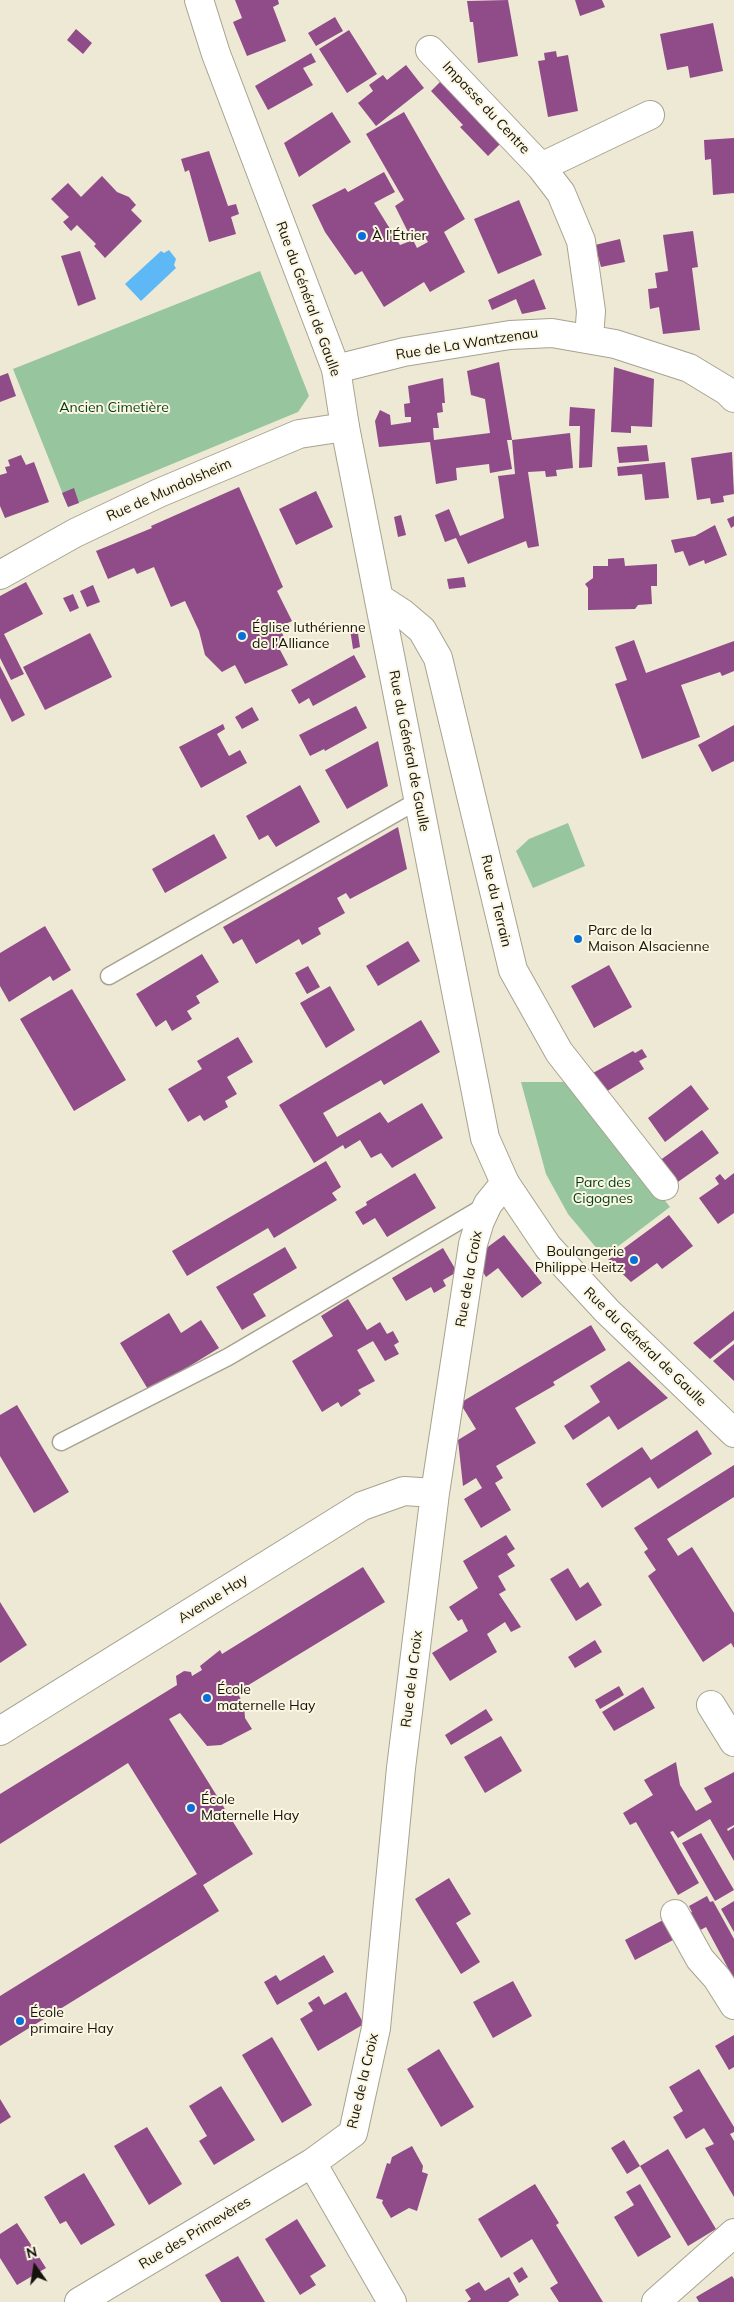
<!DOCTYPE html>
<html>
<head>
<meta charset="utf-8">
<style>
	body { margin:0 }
	#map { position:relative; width:734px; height:2302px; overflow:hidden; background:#ede9d4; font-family:Mulish,sans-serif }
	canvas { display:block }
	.north { position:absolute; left:10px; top:2242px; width:50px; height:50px; -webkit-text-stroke:4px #faf6e2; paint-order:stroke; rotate:347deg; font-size:14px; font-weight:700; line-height:20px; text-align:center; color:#15130c }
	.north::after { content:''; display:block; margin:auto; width:18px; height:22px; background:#15130c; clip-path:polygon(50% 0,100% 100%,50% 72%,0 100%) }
</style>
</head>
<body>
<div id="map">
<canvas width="734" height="2302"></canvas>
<div class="north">N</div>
</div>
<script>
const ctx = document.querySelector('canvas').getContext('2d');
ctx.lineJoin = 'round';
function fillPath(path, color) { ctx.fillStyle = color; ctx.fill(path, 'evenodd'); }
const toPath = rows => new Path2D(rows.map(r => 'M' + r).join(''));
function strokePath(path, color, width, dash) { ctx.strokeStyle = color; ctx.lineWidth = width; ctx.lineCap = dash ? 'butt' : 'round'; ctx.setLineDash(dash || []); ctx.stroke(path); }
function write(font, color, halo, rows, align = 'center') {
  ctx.font = font + ' Mulish,sans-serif'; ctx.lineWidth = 4; ctx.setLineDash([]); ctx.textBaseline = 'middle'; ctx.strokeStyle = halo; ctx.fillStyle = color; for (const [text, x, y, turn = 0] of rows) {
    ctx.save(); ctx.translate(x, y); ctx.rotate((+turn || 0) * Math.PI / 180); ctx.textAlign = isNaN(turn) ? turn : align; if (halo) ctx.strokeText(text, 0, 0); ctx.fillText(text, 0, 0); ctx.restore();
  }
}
fillPath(toPath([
	[260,271,309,396,298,412,68,507,13,369],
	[568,823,585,866,533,888,516,851,529,839],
	[521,1082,572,1082,670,1207,604,1257,568,1214,546,1174]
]), '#97c59d');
fillPath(toPath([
	[169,250,176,259,174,265,176,268,141,301,125,284,161,251,164,253]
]), '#5db8f5');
fillPath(toPath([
	[235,0,278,0,279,4,273,7,286,41,247,56,233,22,242,18],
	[508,0,518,56,478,63,473,22,470,22,467,1],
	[575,0,602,0,605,7,580,16],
	[335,17,343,31,316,46,308,33],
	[713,23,723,71,690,78,688,66,667,70,660,34],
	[76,29,92,43,83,54,67,40],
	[349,30,377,74,347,93,319,49],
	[556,51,557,57,568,55,578,111,548,117,538,61,545,60,544,53],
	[311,53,316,62,303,68,313,85,268,110,255,86],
	[406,65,424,88,376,126,358,103,373,91,369,85,383,75,387,80],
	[440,82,500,144,488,156,460,127,463,125,431,91],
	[332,112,351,142,299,177,284,143],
	[404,112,465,219,444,232,465,272,430,292,424,282,384,307,362,271,355,275,325,232,312,205,345,188,348,192,384,172,395,192,374,203,400,245,413,240,417,248,428,242,425,237,410,236,395,206,404,200,366,134],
	[734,138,734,193,713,195,711,159,705,160,704,140],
	[209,151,228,206,236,204,239,214,231,217,236,234,209,242,189,170,185,172,181,159],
	[102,176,117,192,129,197,136,205,131,210,142,221,105,258,94,246,96,244,77,225,71,231,63,222,69,217,51,199,68,183,81,197],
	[519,200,542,255,498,274,474,219],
	[693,231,698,267,692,268,700,330,663,334,659,307,650,309,648,289,657,288,655,273,668,271,663,235],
	[620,239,625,262,601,267,595,245],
	[80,251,96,299,78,306,61,256],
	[534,279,546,309,522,314,516,299,492,310,488,300],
	[499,362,512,440,507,440,512,469,490,473,489,464,456,468,457,480,436,484,430,442,379,447,375,421,380,410,390,415,391,425,411,422,411,417,405,417,404,404,410,403,408,386,443,378,445,403,442,403,443,412,437,413,439,428,433,428,434,440,490,433,485,399,471,395,467,371],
	[614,367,654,379,652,427,631,426,631,433,611,432],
	[8,373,16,396,0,402,0,376],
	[570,407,595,409,592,467,579,468,580,426,569,426],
	[570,433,573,468,556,470,557,476,546,477,545,471,528,472,539,546,528,548,526,541,468,564,456,538,445,542,435,515,449,509,460,536,504,518,498,476,515,474,512,440],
	[647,445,649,461,619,463,617,447],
	[732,452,734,494,723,496,724,502,711,504,710,498,697,500,691,458],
	[21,455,26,465,34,462,49,502,5,518,0,506,0,475,7,473,5,467,10,466,8,460],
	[665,462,669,498,645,500,642,474,618,476,617,467],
	[239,487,283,587,277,591,292,621,279,627,286,641,278,646,288,665,245,684,235,665,222,672,205,655,199,631,185,601,171,607,154,567,137,574,134,568,108,579,96,551,152,528,151,526],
	[74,488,79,503,68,507,62,493],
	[316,491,333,527,296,545,279,509],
	[401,515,406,535,398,537,394,517],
	[734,516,734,526,731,528,727,519],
	[715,525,727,555,705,564,704,560,689,566,683,551,675,553,671,540,695,536],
	[624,558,625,566,657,564,657,586,651,586,652,604,638,605,635,609,588,610,588,588,585,584,593,578,593,566,608,566,608,559],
	[464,577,466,587,449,589,447,579],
	[26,582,43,614,4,634,24,674,11,680,0,658,0,596],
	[93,585,100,602,87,607,80,591],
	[73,594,79,608,70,612,63,598],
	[357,627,360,647,353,649,350,629],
	[90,633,112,677,45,710,23,667],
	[634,640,646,673,734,641,734,671,722,676,720,672,681,685,700,737,642,759,615,684,627,680,615,647],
	[354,655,366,677,313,706,309,698,299,704,291,690],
	[0,666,25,715,12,722,0,698],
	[356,706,367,728,325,751,324,749,310,756,299,735],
	[252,707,259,720,242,729,235,717],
	[223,724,225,729,217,734,229,756,240,750,247,763,201,788,179,747],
	[734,725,734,761,712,772,698,745],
	[378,741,388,786,347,809,325,770],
	[300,785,320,822,276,847,268,835,259,840,246,816],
	[398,827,407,869,350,899,346,893,337,898,345,913,318,928,321,934,302,945,299,939,256,964,242,939,233,944,223,927],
	[214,834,227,858,165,893,152,869],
	[45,926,71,970,53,981,50,976,9,1002,0,986,0,953],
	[408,941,420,961,378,986,366,966],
	[202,954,219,982,196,996,200,1003,187,1011,192,1019,172,1031,166,1020,156,1027,136,994],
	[609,965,632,1007,594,1028,571,986],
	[308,966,320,987,307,994,295,973],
	[330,986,355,1030,326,1048,300,1003],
	[72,989,126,1080,74,1111,20,1019],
	[421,1020,440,1052,384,1085,381,1080,323,1113,337,1137,380,1112,388,1123,422,1103,443,1138,392,1168,381,1153,371,1158,360,1140,345,1149,343,1145,314,1163,279,1105],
	[238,1037,253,1062,227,1077,237,1094,225,1101,228,1107,204,1121,200,1115,188,1122,168,1089,202,1069,197,1061],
	[642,1049,647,1057,639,1061,644,1069,604,1093,593,1073,633,1051,635,1053],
	[691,1085,709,1109,665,1142,648,1118],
	[702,1130,719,1153,675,1184,659,1161],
	[326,1161,341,1187,332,1193,337,1200,274,1238,268,1228,187,1276,172,1251],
	[415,1173,436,1208,387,1237,375,1218,363,1225,355,1212,367,1205,366,1202],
	[734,1173,734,1213,718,1224,699,1198,719,1184,715,1178,720,1174,725,1180],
	[669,1215,693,1246,662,1269,657,1263,631,1282,608,1260],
	[504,1235,542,1283,522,1298,498,1268,486,1277,480,1267,481,1252],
	[285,1247,297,1268,253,1294,266,1316,242,1330,216,1287],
	[443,1248,457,1272,443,1280,446,1286,434,1293,431,1287,406,1301,392,1278],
	[348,1299,367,1330,380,1322,387,1334,393,1331,399,1342,394,1345,399,1354,385,1361,373,1341,357,1350,375,1381,358,1390,361,1394,341,1407,338,1402,322,1412,292,1361,333,1336,321,1316],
	[734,1311,734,1340,710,1359,693,1343],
	[169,1313,181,1333,201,1320,219,1348,149,1391,120,1343],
	[591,1325,606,1350,553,1382,555,1385,515,1408,536,1443,496,1466,503,1478,495,1483,511,1510,481,1528,464,1499,482,1488,476,1478,463,1486,458,1440,476,1429,460,1403],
	[734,1344,734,1381,713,1361],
	[629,1361,668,1398,618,1430,609,1416,573,1440,564,1426,600,1402,590,1386],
	[17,1405,69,1492,34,1513,0,1456,0,1415],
	[697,1430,712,1454,658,1489,650,1477,602,1508,586,1484,642,1447,651,1460],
	[734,1465,734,1497,667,1539,678,1556,692,1547,734,1613,734,1648,731,1643,703,1662,648,1576,656,1570,644,1552,648,1549,634,1528],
	[506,1535,515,1549,507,1554,515,1566,498,1576,506,1590,499,1594,521,1627,511,1632,505,1622,487,1634,497,1652,450,1681,432,1653,468,1631,462,1619,458,1621,449,1607,478,1588,463,1561],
	[363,1567,385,1602,237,1692,244,1705,245,1718,252,1729,221,1745,207,1746,180,1713,169,1719,253,1854,203,1885,219,1911,0,2046,0,1996,197,1874,128,1763,0,1844,0,1794,177,1685,176,1676,184,1671,191,1672,192,1676,202,1670,200,1666,220,1650,222,1654],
	[568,1568,580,1588,588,1582,602,1605,576,1621,550,1579],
	[0,1602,27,1645,0,1663],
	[595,1640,602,1652,575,1668,568,1657],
	[619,1686,624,1695,600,1709,595,1700],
	[643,1687,655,1708,614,1731,602,1712],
	[486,1709,493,1720,451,1745,445,1735],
	[501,1736,522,1771,485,1793,464,1757],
	[676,1762,680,1785,696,1811,712,1802,704,1788,734,1772,734,1825,727,1829,728,1831,734,1827,734,1861,710,1819,678,1838,673,1831,670,1832,699,1883,678,1895,636,1822,630,1825,623,1813,653,1795,644,1780],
	[701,1833,734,1890,715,1901,682,1843],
	[449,1878,471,1914,456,1923,480,1962,461,1974,415,1899],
	[707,1896,710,1902,713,1901,734,1939,734,1985,725,1969,728,1968,706,1927,693,1934,683,1917,692,1912,689,1906],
	[734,1901,734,1932,721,1909],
	[665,1919,675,1939,635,1960,625,1940],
	[324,1955,334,1972,277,2005,264,1982,276,1975,280,1981],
	[513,1981,532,2016,493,2038,473,2002],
	[346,1992,364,2024,318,2051,300,2019,313,2011,308,2003,319,1996,324,2005],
	[734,2035,734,2067,729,2070,715,2046],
	[272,2037,312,2105,282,2123,242,2055],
	[439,2049,474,2107,441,2127,407,2069],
	[699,2069,734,2127,734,2132,730,2134,734,2141,734,2197,705,2148,714,2144,704,2128,686,2139,673,2117,683,2111,669,2087],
	[221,2086,255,2140,214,2165,199,2141,207,2136,189,2106],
	[0,2099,11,2117,0,2124],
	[147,2127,182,2184,149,2205,114,2146],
	[624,2140,640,2166,668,2149,716,2229,688,2246,640,2166,627,2174,611,2148],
	[412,2146,423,2166,422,2172,428,2174,417,2211,409,2208,391,2218,382,2203,383,2200,376,2198,387,2163,390,2164,392,2157],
	[84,2173,115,2225,81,2245,66,2221,60,2224,44,2197],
	[535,2184,559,2223,556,2225,603,2302,559,2302,550,2288,558,2283,532,2239,501,2258,478,2219],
	[640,2184,671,2237,638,2257,614,2217,634,2205,626,2192],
	[297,2219,326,2266,310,2276,316,2285,300,2295,265,2239],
	[17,2223,46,2268,17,2285,0,2258,0,2234],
	[238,2256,265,2302,221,2302,205,2275],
	[522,2267,528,2277,519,2283,513,2273],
	[732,2276,734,2279,734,2302,699,2302,696,2297],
	[509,2277,519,2295,508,2302,467,2302,471,2299,465,2290,479,2282,485,2291]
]), '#904b89');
const service = toPath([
	[109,976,419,800],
	[61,1442,228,1357,485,1206]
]);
const minor = toPath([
	[430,50,541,167,561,193,581,241,591,311,589,338],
	[541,167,650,115],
	[336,369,404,352,510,335,552,333,615,344,689,368,727,391,734,398],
	[0,575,75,533,159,493,299,434,345,427],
	[379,598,402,613,422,630,438,658,513,970,559,1052,664,1186],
	[711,1705,734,1742],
	[0,1731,362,1506,404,1491,435,1493],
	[675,1914,700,1959,717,1978,734,2005],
	[312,2163,392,2302],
	[79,2302,312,2163,353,2133,376,2028,401,1768,435,1493,473,1244,480,1221,488,1204,505,1183],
	[656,2302,734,2233]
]);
const secondary = toPath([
	[199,0,216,54,336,369,345,427,485,1138,505,1183,548,1247,607,1311,734,1433]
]);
strokePath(service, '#a7a390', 19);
strokePath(minor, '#a7a390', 30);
strokePath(secondary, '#a7a390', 30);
strokePath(service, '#fff', 16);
strokePath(minor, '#fff', 28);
strokePath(secondary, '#fff', 28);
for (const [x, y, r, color] of [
	[362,236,5,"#0870d8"],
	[242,636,5,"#0870d8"],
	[578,939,5,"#0870d8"],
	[634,1260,5,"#0870d8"],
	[207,1698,5,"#0870d8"],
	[191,1808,5,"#0870d8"],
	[20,2021,5,"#0870d8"]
]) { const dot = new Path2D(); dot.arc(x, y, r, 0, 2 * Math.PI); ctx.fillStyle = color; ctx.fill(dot); strokePath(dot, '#faf6e2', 2); }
write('14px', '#15130c', '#faf6e2', [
	["Impasse du Centre",486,108,47],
	["Rue du Général de Gaulle",308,299,70],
	["Rue de La Wantzenau",467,344,-9],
	["Rue de Mundolsheim",169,490,-24],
	["Rue du Général de Gaulle",409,751,79],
	["Rue du Terrain",496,901,77],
	["Rue de la Croix",469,1279,-80],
	["Rue du Général de Gaulle",645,1347,44],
	["Avenue Hay",213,1599,-32],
	["Rue de la Croix",412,1679,-83],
	["Rue de la Croix",363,2081,-77],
	["Rue des Primevères",195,2233,-31]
]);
write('14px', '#15130c', '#faf6e2', [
	["À l'Étrier",372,236],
	["Église luthérienne",252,628],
	["de l'Alliance",252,644],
	["Parc de la",588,931],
	["Maison Alsacienne",588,947],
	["Boulangerie",624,1252,"right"],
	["Philippe Heitz",624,1268,"right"],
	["École",217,1690],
	["maternelle Hay",217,1706],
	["École",201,1800],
	["Maternelle Hay",201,1816],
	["École",30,2013],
	["primaire Hay",30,2029]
], 'left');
write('14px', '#003d12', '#faf6e2', [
	["Ancien Cimetière",114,408],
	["Parc des",603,1183],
	["Cigognes",603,1199]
]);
</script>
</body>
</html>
